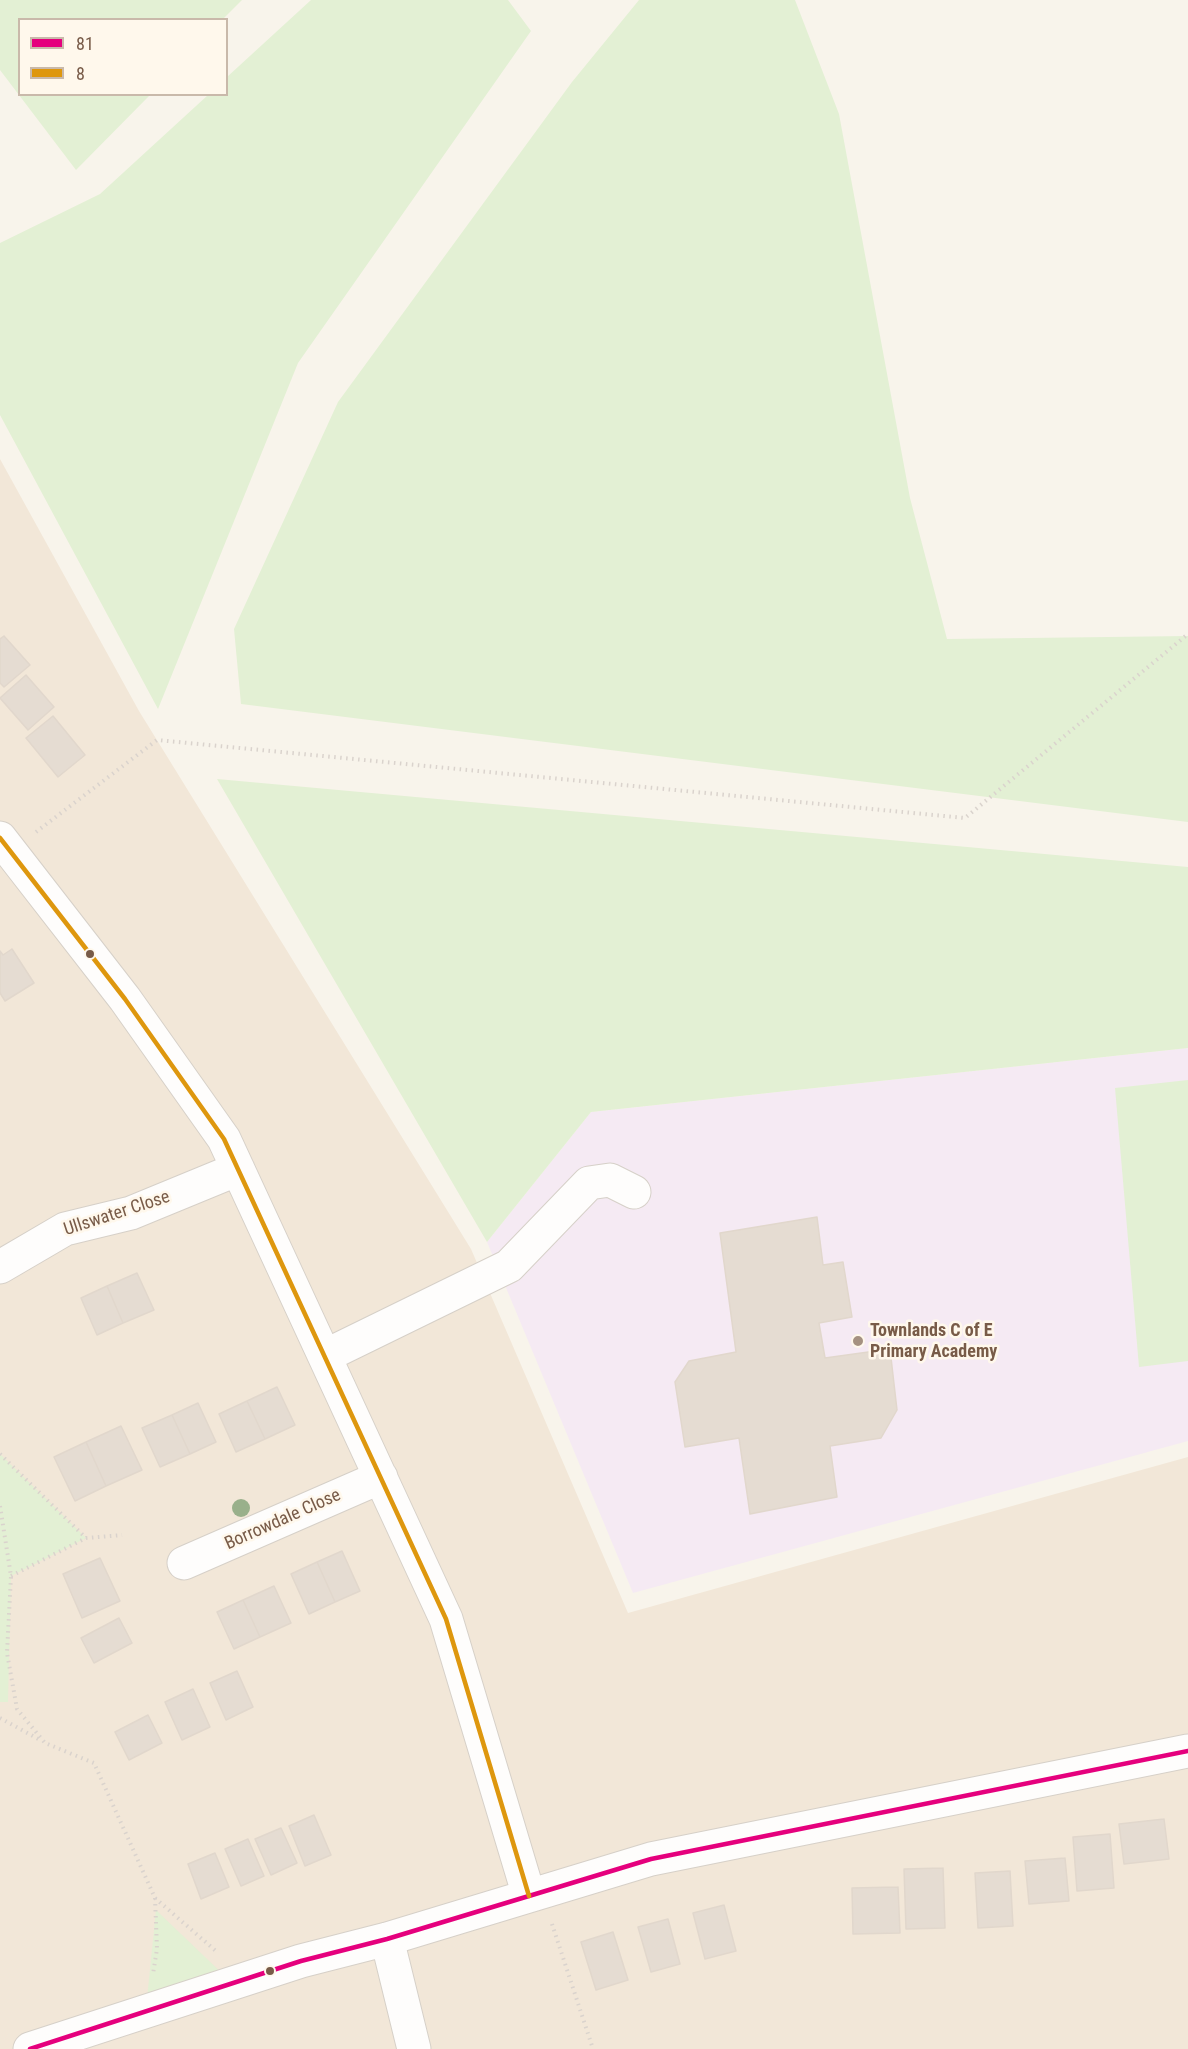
<!DOCTYPE html>
<html>
<head>
<meta charset="utf-8">
<style>
	body { margin:0 }
	#map { position:relative; width:1188px; height:2049px; overflow:hidden; background:#f8f4eb; font-family:"Roboto Condensed",sans-serif }
	canvas { display:block }
	.legend { position:absolute; left:18px; top:18px; width:210px; height:78px; box-sizing:border-box; background:#fff8ec; border:2px solid #c9b9aa; margin:0; padding:8px 10px; list-style:none; font-size:18px; color:#785b48 }
	.legend li { display:flex; align-items:center; gap:12px; height:30px }
	.legend b { width:30px; border:2px solid #c9b9aa }
</style>
</head>
<body>
<div id="map">
<canvas width="1188" height="2049"></canvas>
<ul class="legend">
<li><b style="height:8px;background:#e5007d"></b>81</li>
<li><b style="height:8px;background:#de970e"></b>8</li>
</ul>
</div>
<script>
const ctx = document.querySelector('canvas').getContext('2d');
ctx.lineJoin = 'round';
function fillPath(path, color) { ctx.fillStyle = color; ctx.fill(path, 'evenodd'); }
const toPath = rows => new Path2D(rows.map(r => 'M' + r).join(''));
function strokePath(path, color, width, dash) { ctx.strokeStyle = color; ctx.lineWidth = width; ctx.lineCap = dash ? 'butt' : 'round'; ctx.setLineDash(dash || []); ctx.stroke(path); }
function write(font, color, halo, rows, align = 'center') {
  ctx.font = font + ' "Roboto Condensed",sans-serif'; ctx.lineWidth = 5; ctx.setLineDash([]); ctx.textBaseline = 'middle'; ctx.strokeStyle = halo; ctx.fillStyle = color; for (const [text, x, y, turn = 0] of rows) {
    ctx.save(); ctx.translate(x, y); ctx.rotate((+turn || 0) * Math.PI / 180); ctx.textAlign = isNaN(turn) ? turn : align; if (halo) ctx.strokeText(text, 0, 0); ctx.fillText(text, 0, 0); ctx.restore();
  }
}
fillPath(toPath([
	[0,459,139,711,471,1249,628,1613,1188,1457,1188,2049,0,2049]
]), '#f2e7d8');
fillPath(toPath([
	[1188,1048,1188,1441,633,1593,487,1242,591,1112]
]), '#f5eaf3');
fillPath(toPath([
	[0,0,242,0,223,19,20,20,20,94,150,95,76,170,0,70],
	[311,0,508,0,531,31,298,363,158,709,0,415,0,243,100,194,208,95,226,94,227,77],
	[639,0,795,0,839,114,910,498,947,639,1188,636,1188,822,241,704,234,629,338,402,572,82],
	[217,779,1188,867,1188,1048,591,1112,487,1242],
	[1188,1080,1188,1361,1139,1367,1115,1088],
	[0,1454,86,1538,11,1576,8,1702,0,1702],
	[156,1910,229,1980,146,2009]
]), '#e3f0d4');
const building = toPath([
	[4,636,30,665,4,687,0,683,0,639,4,636],
	[26,675,54,707,28,730,0,698,26,675],
	[53,716,85,755,58,777,26,738,53,716],
	[12,949,34,983,5,1001,0,993,0,951,3,955,12,949],
	[817,1217,823,1265,843,1262,852,1317,819,1323,825,1358,890,1349,897,1410,881,1438,830,1446,837,1497,750,1514,739,1438,685,1447,675,1382,689,1361,736,1352,720,1233,817,1217],
	[137,1273,154,1310,123,1323,107,1286,137,1273],
	[107,1286,123,1323,97,1335,81,1298,107,1286],
	[277,1387,295,1425,265,1439,247,1401,277,1387],
	[247,1401,265,1439,236,1452,219,1414,247,1401],
	[198,1403,216,1442,190,1454,172,1415,198,1403],
	[172,1415,190,1454,160,1467,142,1428,172,1415],
	[121,1426,142,1470,106,1486,86,1442,121,1426],
	[86,1442,106,1486,75,1501,54,1457,86,1442],
	[342,1551,360,1591,335,1602,317,1562,342,1551],
	[100,1558,120,1601,82,1618,63,1574,100,1558],
	[317,1562,335,1602,309,1614,291,1574,317,1562],
	[274,1586,291,1623,260,1637,243,1600,274,1586],
	[243,1600,260,1637,234,1649,217,1612,243,1600],
	[119,1618,132,1643,94,1663,81,1638,119,1618],
	[237,1671,253,1707,226,1720,210,1683,237,1671],
	[193,1689,210,1727,182,1740,165,1702,193,1689],
	[148,1715,162,1743,129,1760,115,1732,148,1715],
	[314,1815,331,1855,305,1866,289,1826,314,1815],
	[1164,1819,1169,1859,1124,1864,1119,1824,1164,1819],
	[281,1828,297,1863,271,1875,255,1839,281,1828],
	[1110,1834,1114,1888,1077,1891,1073,1837,1110,1834],
	[248,1839,264,1876,241,1886,225,1849,248,1839],
	[215,1853,229,1887,201,1899,188,1864,215,1853],
	[1065,1858,1069,1901,1029,1904,1025,1861,1065,1858],
	[943,1868,945,1928,906,1929,904,1869,943,1868],
	[1010,1871,1013,1926,978,1928,975,1873,1010,1871],
	[898,1887,900,1933,853,1934,852,1888,898,1887],
	[724,1905,736,1951,705,1959,693,1913,724,1905],
	[668,1919,680,1964,651,1972,638,1927,668,1919],
	[613,1932,628,1980,596,1990,581,1942,613,1932]
]);
fillPath(building, '#e5dcd2');
strokePath(building, '#e1d7cc', 1.5);
const minor = toPath([
	[0,838,125,999,224,1139,446,1619,529,1896],
	[0,1267,65,1229,131,1213,238,1169],
	[325,1356,509,1266,589,1183,610,1180,634,1192],
	[184,1563,381,1477],
	[387,1939,414,2049],
	[30,2049,301,1961,387,1939,651,1859,1188,1751]
]);
strokePath(minor, '#d6d0c8', 35);
strokePath(toPath([
	[36,832,157,740,965,818,1188,634],
	[0,1454,86,1538],
	[0,1506,11,1576,7,1653,17,1709,45,1743,94,1763,155,1898,157,1949,153,1974],
	[11,1576,86,1538,122,1535],
	[0,1718,42,1741],
	[155,1898,217,1952],
	[552,1924,593,2049]
]), '#dad3cd', 4, [1.5, 4.5]);
strokePath(minor, '#fefdfc', 33);
strokePath(toPath([
	[30,2049,301,1961,387,1939,651,1859,1188,1751]
]), '#e5007d', 4.5);
strokePath(toPath([
	[0,838,125,999,224,1139,446,1619,529,1896]
]), '#de970e', 4.5);
ctx.fillStyle = '#99b08b';
for (const [x, y] of [
	[241,1508]
]) { ctx.beginPath(); ctx.arc(x, y, 9, 0, 2 * Math.PI); ctx.fill(); }
for (const [x, y, r, color] of [
	[90,954,5,"#785b48"],
	[858,1341,6,"#a59181"],
	[270,1971,5,"#785b48"]
]) { const dot = new Path2D(); dot.arc(x, y, r, 0, 2 * Math.PI); ctx.fillStyle = color; ctx.fill(dot); strokePath(dot, '#fff8ec', 2); }
write('18px', '#785b48', '#fff8ec', [
	["Ullswater Close",117,1214,-18],
	["Borrowdale Close",283,1520,-24]
]);
write('bold 18px', '#785b48', '#fff8ec', [
	["Townlands C of E",870,1331],
	["Primary Academy",870,1352]
], 'left');
</script>
</body>
</html>
